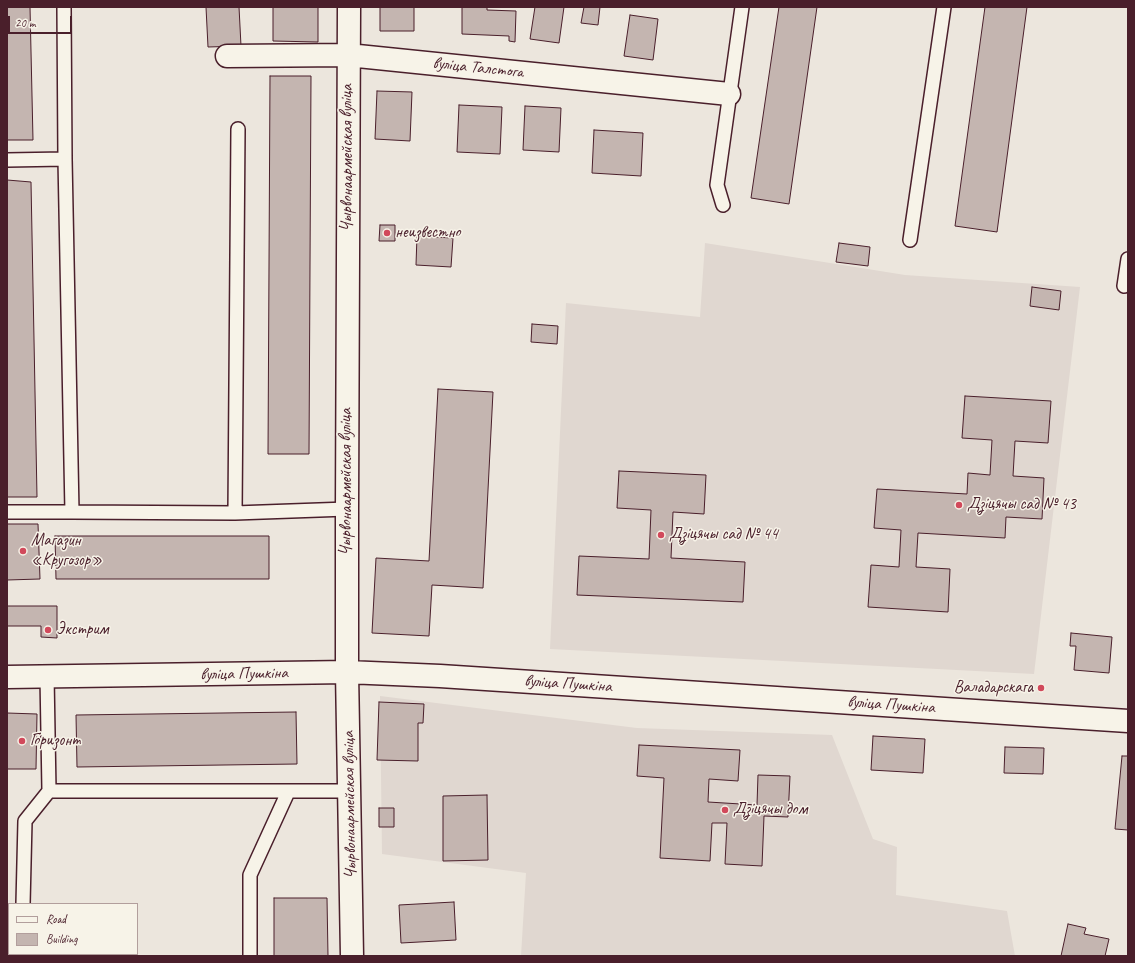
<!DOCTYPE html>
<html>
<head>
<meta charset="utf-8">
<style>
	body { margin:0 }
	#map { position:relative; width:1135px; height:963px; overflow:hidden; background:#ece6dd; font-family:Caveat,sans-serif }
	canvas { display:block }
	.frame { position:absolute; inset:0; border:8px solid #4a1f2b; pointer-events:none }
	.legend { position:absolute; left:8px; top:903px; width:130px; height:52px; box-sizing:border-box; background:#f7f3e8; border:1px solid #b29e9c; margin:0; padding:5px 7px; list-style:none; font-size:12px; color:#4a1f2b }
	.legend li { display:flex; align-items:center; gap:8px; height:20px }
	.legend b { width:20px; border:1px solid #b29e9c }
	.scale { position:absolute; left:8px; top:16px; width:64px; height:18px; box-sizing:border-box; border:2px solid #4a1f2b; border-top:0; padding-left:5px; font-size:12px; line-height:14px; white-space:nowrap; color:#4a1f2b; -webkit-text-stroke:3px #f7f3e8; paint-order:stroke }
</style>
</head>
<body>
<div id="map">
<canvas width="1135" height="963"></canvas>
<div class="frame"></div>
<ul class="legend">
<li><b style="height:5px;background:#f7f3e8"></b>Road</li>
<li><b style="height:11px;background:#c4b5b0"></b>Building</li>
</ul>
<div class="scale">20 m</div>
</div>
<script>
const ctx = document.querySelector('canvas').getContext('2d');
ctx.lineJoin = 'round';
function fillPath(path, color) { ctx.fillStyle = color; ctx.fill(path, 'evenodd'); }
const toPath = rows => new Path2D(rows.map(r => 'M' + r).join(''));
function strokePath(path, color, width, dash) { ctx.strokeStyle = color; ctx.lineWidth = width; ctx.lineCap = dash ? 'butt' : 'round'; ctx.setLineDash(dash || []); ctx.stroke(path); }
function write(font, color, halo, rows, align = 'center') {
  ctx.font = font + ' Caveat,sans-serif'; ctx.lineWidth = 3; ctx.setLineDash([]); ctx.textBaseline = 'middle'; ctx.strokeStyle = halo; ctx.fillStyle = color; for (const [text, x, y, turn = 0] of rows) {
    ctx.save(); ctx.translate(x, y); ctx.rotate((+turn || 0) * Math.PI / 180); ctx.textAlign = isNaN(turn) ? turn : align; if (halo) ctx.strokeText(text, 0, 0); ctx.fillText(text, 0, 0); ctx.restore();
  }
}
fillPath(toPath([
	[705,243,905,275,1080,287,1034,674,550,649,566,303,700,317],
	[380,696,637,728,832,735,873,839,897,847,896,895,1007,911,1015,956,521,956,526,873,382,854]
]), '#e0d7d0');
const building = toPath([
	[7,7,30,7,33,140,7,140,7,7],
	[206,7,239,7,241,46,208,47,206,7],
	[273,7,318,7,318,42,273,41,273,7],
	[380,7,414,7,414,31,380,31,380,7],
	[462,7,487,7,487,10,516,11,515,42,509,41,509,36,462,34,462,7],
	[535,7,564,7,559,43,530,39,535,7],
	[584,7,600,7,598,25,581,23,584,7],
	[779,7,817,7,789,204,751,198,779,7],
	[985,7,1027,7,997,232,955,226,985,7],
	[630,15,658,19,653,60,624,56,630,15],
	[270,76,311,76,309,454,268,454,270,76],
	[377,91,412,92,410,141,375,139,377,91],
	[459,105,502,107,500,154,457,152,459,105],
	[525,106,561,108,559,152,523,150,525,106],
	[594,130,643,133,641,176,592,173,594,130],
	[7,180,31,182,37,497,7,497,7,180],
	[380,225,395,225,395,241,379,241,380,225],
	[417,236,453,238,451,267,416,265,417,236],
	[839,243,870,247,868,266,836,262,839,243],
	[1032,287,1061,291,1059,310,1030,306,1032,287],
	[532,324,558,326,557,344,531,342,532,324],
	[438,389,493,392,483,588,432,585,429,636,372,633,376,558,429,561,438,389],
	[965,396,1051,401,1048,443,1015,441,1013,476,1044,478,1042,519,1006,517,1005,538,918,533,916,567,950,569,948,612,868,607,871,565,899,567,901,530,874,528,877,489,967,494,968,473,990,475,992,440,962,438,965,396],
	[619,471,706,475,704,514,673,512,671,558,745,562,743,602,577,595,579,556,649,559,651,510,617,508,619,471],
	[7,524,38,524,40,579,7,580,7,524],
	[55,536,269,536,269,579,56,579,55,536],
	[7,606,57,606,57,638,41,637,41,626,7,626,7,606],
	[1071,633,1112,637,1109,673,1074,670,1076,646,1070,646,1071,633],
	[379,702,424,704,423,723,418,723,418,761,377,760,379,702],
	[296,712,297,764,77,767,76,715,296,712],
	[7,713,37,714,36,769,7,769,7,713],
	[873,736,925,739,923,773,871,770,873,736],
	[639,745,740,750,738,781,709,779,708,802,757,805,758,775,790,776,788,817,764,816,762,866,725,864,727,823,712,823,710,861,660,858,664,778,637,776,639,745],
	[1005,747,1044,748,1043,774,1004,773,1005,747],
	[1122,756,1128,756,1128,830,1115,829,1122,756],
	[487,795,488,860,443,861,443,796,487,795],
	[379,808,394,808,394,827,379,827,379,808],
	[274,898,327,898,328,956,274,956,274,898],
	[454,902,456,940,401,943,399,905,454,902],
	[1068,924,1086,928,1084,934,1109,939,1105,956,1061,956,1068,924],
	[98,954,127,954,127,956,98,956,98,954]
]);
fillPath(building, '#c4b5b0');
strokePath(building, '#4a1f2b', 1);
const lane = toPath([
	[64,7,65,159],
	[7,160,65,159,72,512,7,512],
	[723,205,717,185,742,7],
	[910,240,944,7],
	[1124,286,1128,259],
	[72,512,235,513,347,509],
	[235,513,238,129],
	[49,791,349,791],
	[23,904,25,821,49,791,47,676],
	[23,956,23,954],
	[250,956,250,875,288,792]
]);
const street = toPath([
	[349,7,347,509,347,672,352,956],
	[227,56,348,55,729,94],
	[7,677,347,672,440,676,1128,721]
]);
strokePath(lane, '#4a1f2b', 16);
strokePath(street, '#4a1f2b', 25);
strokePath(lane, '#f7f3e8', 13);
strokePath(street, '#f7f3e8', 22);
for (const [x, y, r, color] of [
	[387,233,4,"#d1495b"],
	[959,505,4,"#d1495b"],
	[661,535,4,"#d1495b"],
	[23,551,4,"#d1495b"],
	[48,630,4,"#d1495b"],
	[1041,688,4,"#d1495b"],
	[22,741,4,"#d1495b"],
	[725,810,4,"#d1495b"]
]) { const dot = new Path2D(); dot.arc(x, y, r, 0, 2 * Math.PI); ctx.fillStyle = color; ctx.fill(dot); strokePath(dot, '#f7f3e8', 1.5); }
write('17px', '#4a1f2b', '#f7f3e8', [
	["вуліца Талстога",478,68,6],
	["Чырвонаармейская вуліца",348,158,-90],
	["Чырвонаармейская вуліца",347,482,-90],
	["вуліца Пушкіна",244,674,-1],
	["вуліца Пушкіна",568,684,4],
	["вуліца Пушкіна",891,705,4],
	["Чырвонаармейская вуліца",350,805,-91]
]);
write('17px', '#4a1f2b', '#f7f3e8', [
	["неизвестно",395,233],
	["Дзіцячы сад № 43",967,505],
	["Дзіцячы сад № 44",669,535],
	["Магазин",31,541],
	["«Кругозор»",31,561],
	["Экстрим",56,630],
	["Валадарскага",1033,688,"right"],
	["Горизонт",30,741],
	["Дзіцячы дом",733,810]
], 'left');
</script>
</body>
</html>
